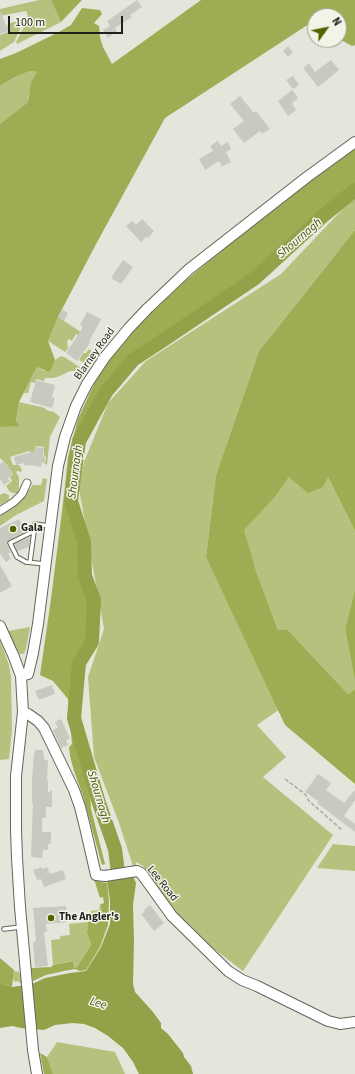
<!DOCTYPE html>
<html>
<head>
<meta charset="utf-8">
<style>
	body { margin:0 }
	#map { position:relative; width:355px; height:1074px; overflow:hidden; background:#e3e6da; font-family:"Source Sans 3",sans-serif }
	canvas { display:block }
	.north { position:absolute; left:307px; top:8px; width:40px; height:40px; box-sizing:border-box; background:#f1f4e7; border:1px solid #9da096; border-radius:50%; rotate:57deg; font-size:11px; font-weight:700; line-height:16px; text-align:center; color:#20211c }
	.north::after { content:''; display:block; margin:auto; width:14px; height:18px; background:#566100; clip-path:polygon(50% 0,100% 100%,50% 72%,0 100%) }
	.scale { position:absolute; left:8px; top:16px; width:115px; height:18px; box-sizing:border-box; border:2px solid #20211c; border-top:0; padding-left:5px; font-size:12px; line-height:14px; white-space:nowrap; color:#20211c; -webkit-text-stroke:3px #f1f4e7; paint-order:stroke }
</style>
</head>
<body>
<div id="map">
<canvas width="355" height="1074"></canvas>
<div class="north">N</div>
<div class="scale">100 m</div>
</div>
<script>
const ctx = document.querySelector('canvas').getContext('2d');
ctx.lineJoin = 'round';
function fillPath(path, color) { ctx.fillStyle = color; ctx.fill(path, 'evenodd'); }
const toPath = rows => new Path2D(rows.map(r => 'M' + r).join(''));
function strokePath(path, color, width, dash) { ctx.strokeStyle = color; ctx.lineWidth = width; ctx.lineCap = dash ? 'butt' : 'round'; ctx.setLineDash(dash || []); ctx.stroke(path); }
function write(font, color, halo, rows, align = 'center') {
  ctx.font = font + ' "Source Sans 3",sans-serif'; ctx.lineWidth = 3; ctx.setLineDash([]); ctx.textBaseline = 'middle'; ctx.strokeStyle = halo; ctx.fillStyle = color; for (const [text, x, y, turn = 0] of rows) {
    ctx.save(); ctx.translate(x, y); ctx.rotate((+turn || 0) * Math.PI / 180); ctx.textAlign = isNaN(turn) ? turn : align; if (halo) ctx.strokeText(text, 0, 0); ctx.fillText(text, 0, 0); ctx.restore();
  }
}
fillPath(toPath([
	[39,0,51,0,61,22,17,44,16,42,17,40,27,21,28,16,26,11,0,16,0,9],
	[22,20,23,23,14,42,0,51,0,35,8,32,7,27,8,26,7,24],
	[30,71,37,72,29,94,28,102,0,124,0,86,13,78],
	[355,196,355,230,259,351,216,475,206,557,280,709,257,725,286,757,263,777,333,835,243,971,197,936,172,907,143,866,136,862,136,866,133,866,119,823,94,757,88,677,104,629,79,489,84,462,108,403,146,361,281,274],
	[58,317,90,338,88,341,76,334,72,341,69,339,67,341,68,348,65,352,48,341],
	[89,349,96,353,87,365,79,360,83,353,86,353],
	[61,356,66,358,84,370,81,374,75,371,70,371,60,376,53,378,45,378,44,381,36,379,35,383,31,382,28,393,24,393,37,367,44,371,52,368,55,360],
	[19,402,45,408,46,410,54,412,60,417,50,437,47,465,45,464,46,457,44,456,44,447,36,446,34,453,29,451,10,457,13,465,19,465,22,470,21,472,17,471,16,472,19,477,19,489,18,493,13,493,10,492,6,486,12,481,10,477,13,474,4,461,3,461,0,458,0,427,19,425,16,421],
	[289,477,328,477,355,531,355,589,345,629,355,681,355,689,348,694,287,629,278,630,256,571,243,530,275,497],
	[43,478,47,479,44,501,16,515,0,526,0,514,6,512,16,505,22,499,33,485,41,485],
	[4,493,9,495,9,500,0,505,0,495],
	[30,627,27,644,25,652,23,654,20,654,18,652,14,647,8,631],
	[0,640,9,665,11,677,12,730,9,759,0,760],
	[333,844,355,846,355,871,317,868],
	[100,904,101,904,102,918,91,919,91,911,99,910],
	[88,922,87,933,91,945,77,967,74,968,73,961,53,965,51,940,60,939,60,936,70,935,69,924],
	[14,971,19,972,21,975,23,981,21,984,18,981,15,982,13,979],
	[57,1042,115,1052,125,1074,53,1074,47,1057]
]), '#b5c27e');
fillPath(toPath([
	[51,0,82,0,61,22],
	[201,0,355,0,355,45,352,46,339,39,339,16,315,16,315,27,309,24,165,118,95,246,58,317,48,341,55,360,52,368,49,372,37,367,19,402,16,421,20,426,0,427,0,124,28,102,31,83,37,72,30,71,13,78,0,86,0,59,16,53,55,34,71,25,82,8,100,10,102,14,94,23,99,26,100,37,103,47,112,64],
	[355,149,355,188,321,215,261,270,235,290,135,356,120,368,78,438,69,499,76,531,83,583,90,601,90,641,78,662,73,690,73,718,90,791,91,809,105,864,102,865,83,796,74,771,70,756,69,747,72,744,68,699,53,681,40,675,51,599,64,495,68,457,78,419,94,384,113,353,142,320,186,280,279,204],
	[355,230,355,531,328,477,323,487,308,493,289,477,275,497,244,530,256,571,278,630,287,629,348,694,355,689,355,784,285,725,206,557,216,475,259,351],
	[355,589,355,681,345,629],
	[93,874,98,881,101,882,107,883,109,901,108,925,100,947,86,970,80,971,75,969,64,971,46,975,33,981,31,968,51,967,53,965,69,962,73,961,74,968,77,967,91,945,87,933,88,922,91,919,102,917,101,904,104,903,103,897,100,898,95,882,91,875],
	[0,958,14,970,12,987,0,983],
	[40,1053,47,1057,53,1074,44,1074]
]), '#9ead54');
fillPath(toPath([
	[133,876,136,883,133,905,134,941,133,984,135,992,153,1012,161,1023,161,1028,168,1034,183,1053,184,1057,191,1066,193,1074,139,1074,133,1062,123,1048,108,1036,95,1028,84,1024,72,1023,64,1024,55,1025,44,1030,21,1028,12,1026,0,1028,0,983,12,987,32,984,45,978,70,973,86,971,101,947,110,924,110,900,107,881]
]), '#93a248');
strokePath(toPath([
	[120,888,115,849,99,803,74,718,79,663,92,642,94,600,85,576,84,542,71,501,79,441,106,392,133,360,159,343,254,279,323,216,355,190]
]), '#93a248', 14);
fillPath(toPath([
	[137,0,142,7,130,15,132,17,115,28,117,31,108,38,103,30,110,26,107,21],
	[0,12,1,12,8,31,0,34],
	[288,46,293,52,288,57,283,51],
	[331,60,339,70,318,87,303,68,309,63,315,72],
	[293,76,299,85,293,89,286,80],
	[292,90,298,98,292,103,296,110,288,116,278,101],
	[240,96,254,113,256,111,270,129,262,134,260,131,244,143,233,129,244,121,230,104],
	[218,141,221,146,228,142,231,149,226,152,231,162,222,166,219,161,205,170,199,159,213,151,210,146],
	[142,219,154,231,148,238,146,237,141,242,126,226,132,221,136,225],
	[123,260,133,267,121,284,111,278],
	[62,309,68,313,64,321,58,317],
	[87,312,101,319,89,342,90,343,77,361,66,353,83,327,80,325],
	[36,380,55,385,52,398,55,398,52,408,30,402],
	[36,447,44,448,43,456,45,457,45,463,42,463,41,467,29,465,25,466,24,463,16,465,14,457,35,451],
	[4,461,12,473,12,475,8,478,10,481,4,485,0,479,0,464],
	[19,519,26,531,8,541,7,544,11,553,8,553,11,559,6,562,0,554,0,528],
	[30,537,29,547,17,551,14,544],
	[0,565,12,586,0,593],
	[52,685,55,694,39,700,35,691],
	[61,719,70,739,66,740,68,745,61,748,53,730,58,728,55,722],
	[35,750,43,750,44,760,48,760,47,780,48,780,48,793,52,790,52,807,46,807,46,818,42,818,42,832,51,832,51,843,48,845,48,850,43,850,42,858,31,857,33,803,32,803,32,780,34,753,35,753],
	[318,774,331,783,326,790,344,803,355,790,355,800,344,816,355,824,355,832,317,803,318,801,305,792],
	[42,867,42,869,47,867,50,874,63,870,66,879,44,887,41,879,37,880,33,870],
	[150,905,164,923,154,931,141,914,145,912,144,910],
	[66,906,68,922,46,924,47,932,44,932,48,966,35,967,33,942,36,941,33,908]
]), '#c8cabf');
const lane = toPath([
	[34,531,10,543,17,557,26,562,45,564],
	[30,562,35,524,49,526],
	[4,929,21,927]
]);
const street = toPath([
	[0,511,14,502,22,494,27,483]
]);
const secondary = toPath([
	[0,626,14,657,21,676,23,712,16,776,16,829,17,858,20,907,33,1050,37,1074],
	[21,676,28,674,33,653,38,624,58,466,65,437,76,406,87,384,105,357,129,328,148,308,188,270,307,177,355,142],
	[23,712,28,714,38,721,44,728,74,790,80,807,85,827,96,875,105,876,137,871,141,873,172,916,228,971,242,980,257,986,328,1021,340,1024,355,1022]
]);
strokePath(lane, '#63655b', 5.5);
strokePath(street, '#63655b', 9);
strokePath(secondary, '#63655b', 12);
strokePath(toPath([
	[285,779,305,794,309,801,342,830]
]), '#a8aba1', 1.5, [4, 2]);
strokePath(lane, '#fff', 3.5);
strokePath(street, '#fff', 7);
strokePath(secondary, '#fff', 10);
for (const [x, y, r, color] of [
	[13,529,4,"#566100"],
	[51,918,4,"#566100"]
]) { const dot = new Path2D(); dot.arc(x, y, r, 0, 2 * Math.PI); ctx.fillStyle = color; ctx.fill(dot); strokePath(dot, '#f1f4e7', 1.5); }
write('11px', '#20211c', '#f1f4e7', [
	["Blarney Road",95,354,-54],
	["Lee Road",162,884,51]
]);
write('bold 11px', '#20211c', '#f1f4e7', [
	["Gala",21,529],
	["The Angler's",59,918]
], 'left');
write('italic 12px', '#4a5310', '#f1f4e7', [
	["Shournagh",300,239,-41],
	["Shournagh",76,472,-83],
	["Shournagh",98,797,73],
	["Lee",98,1004,18]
]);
</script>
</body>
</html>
